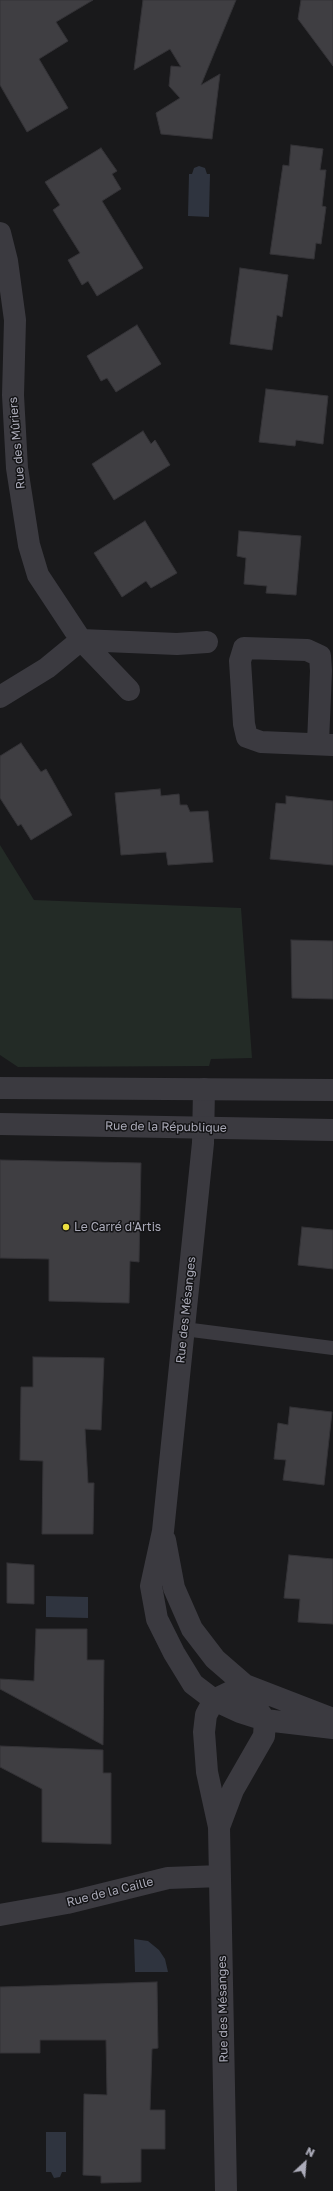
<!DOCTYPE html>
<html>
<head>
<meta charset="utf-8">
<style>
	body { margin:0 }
	#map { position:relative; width:333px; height:2191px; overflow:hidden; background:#19191b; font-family:"Golos Text",sans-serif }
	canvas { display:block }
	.north { position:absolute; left:285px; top:2143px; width:40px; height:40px; -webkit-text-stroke:3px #141416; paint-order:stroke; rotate:26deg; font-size:11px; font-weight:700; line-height:16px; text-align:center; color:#acacba }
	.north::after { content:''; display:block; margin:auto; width:14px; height:18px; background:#acacba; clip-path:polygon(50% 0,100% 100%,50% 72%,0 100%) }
</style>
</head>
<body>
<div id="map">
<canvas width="333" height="2191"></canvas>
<div class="north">N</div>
</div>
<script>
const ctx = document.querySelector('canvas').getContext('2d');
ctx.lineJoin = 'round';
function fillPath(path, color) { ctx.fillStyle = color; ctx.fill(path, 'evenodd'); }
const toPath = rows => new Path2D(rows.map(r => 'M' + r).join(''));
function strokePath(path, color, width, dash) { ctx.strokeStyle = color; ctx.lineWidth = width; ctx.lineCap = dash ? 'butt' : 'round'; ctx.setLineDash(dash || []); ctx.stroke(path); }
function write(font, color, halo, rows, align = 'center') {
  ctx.font = font + ' "Golos Text",sans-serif'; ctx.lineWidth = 3; ctx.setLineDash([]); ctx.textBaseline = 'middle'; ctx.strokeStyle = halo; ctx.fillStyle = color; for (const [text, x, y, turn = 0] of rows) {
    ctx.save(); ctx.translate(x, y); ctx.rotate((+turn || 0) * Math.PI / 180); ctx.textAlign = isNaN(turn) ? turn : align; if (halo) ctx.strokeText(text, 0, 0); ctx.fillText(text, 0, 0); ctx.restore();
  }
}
fillPath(toPath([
	[0,845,34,900,241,908,252,1058,211,1059,209,1066,18,1067,0,1055]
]), '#232b26');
fillPath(toPath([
	[199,166,205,168,207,174,210,174,209,217,188,216,189,174,192,174,194,168],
	[46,1596,88,1597,88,1618,46,1617],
	[134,1939,148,1941,159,1950,165,1959,168,1972,135,1972],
	[46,2132,66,2132,66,2172,62,2172,60,2177,54,2178,51,2172,46,2172]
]), '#2f343f');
const building = toPath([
	[0,0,93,0,56,22,68,41,39,59,68,108,27,132,0,85,0,0],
	[143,0,236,0,201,85,220,74,212,139,161,134,156,113,180,98,169,86,171,66,181,67,170,49,134,70,143,0],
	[301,0,333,0,333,66,298,19,301,0],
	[291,145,323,149,320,170,326,170,322,206,326,207,321,244,316,243,314,259,270,254,283,165,289,166,291,145],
	[101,148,117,171,112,174,121,189,102,201,143,268,97,296,88,281,82,285,68,260,80,253,53,210,60,205,45,182,101,148],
	[240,268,288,275,282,317,277,315,272,350,230,344,240,268],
	[137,325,161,364,116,392,107,378,101,381,87,356,137,325],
	[266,389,328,396,323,444,296,440,295,446,259,442,266,389],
	[143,431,151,444,155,440,170,465,114,500,92,464,143,431],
	[145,521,177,573,151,588,146,581,122,597,94,553,145,521],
	[239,531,301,536,296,595,266,593,267,586,244,584,246,558,237,556,239,531],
	[21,743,41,772,46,769,72,815,31,840,21,824,18,826,0,798,0,756,21,743],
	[160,789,161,796,179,794,180,805,187,805,190,812,208,811,213,862,168,865,166,852,121,855,115,793,160,789],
	[286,796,333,801,333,865,270,859,276,803,286,804,286,796],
	[291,940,333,941,333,999,292,998,291,940],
	[0,1160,141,1163,139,1262,130,1261,129,1303,49,1301,49,1259,0,1258,0,1160],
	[302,1227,333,1230,333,1269,298,1265,302,1227],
	[33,1357,104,1358,101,1430,85,1429,88,1483,94,1483,93,1534,42,1534,43,1461,20,1460,21,1387,33,1387,33,1357],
	[290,1407,332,1412,324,1485,283,1480,286,1460,274,1459,278,1423,288,1425,290,1407],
	[289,1555,333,1559,333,1624,298,1622,300,1599,284,1598,289,1555],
	[7,1563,34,1565,34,1604,7,1603,7,1563],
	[36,1629,87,1629,87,1660,104,1660,103,1745,0,1689,0,1679,34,1681,36,1629],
	[0,1746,103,1750,103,1773,111,1773,111,1844,42,1842,42,1789,0,1767,0,1746],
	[157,1982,158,2048,152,2049,150,2110,165,2110,165,2149,141,2149,141,2182,101,2183,101,2176,83,2175,84,2094,107,2095,106,2040,40,2040,40,2053,0,2053,0,1987,157,1982]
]);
fillPath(building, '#3f3e42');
strokePath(building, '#343337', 1);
strokePath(toPath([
	[184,1329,333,1348]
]), '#3b3a40', 14);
strokePath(toPath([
	[0,233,7,261,15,320,13,395,17,468,29,545,38,575,81,640,47,668,0,697],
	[129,690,81,640,177,644,207,642],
	[318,743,321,671,320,656,307,650,244,648,240,661,244,724,247,737,261,742,333,745],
	[204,1089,203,1143,163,1531,151,1586,157,1619,174,1653,193,1684,214,1700,240,1712,265,1720,333,1728],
	[165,1540,174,1588,192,1629,215,1659,245,1685,253,1703,265,1720,264,1736,233,1790,219,1827],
	[245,1685,333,1719],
	[0,1915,67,1903,168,1878,220,1876],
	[226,2191,219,1827,207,1772,204,1732,206,1715,214,1700,245,1685]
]), '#3b3a40', 22);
strokePath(toPath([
	[0,1088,333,1090],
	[0,1124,333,1130]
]), '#3b3a40', 22);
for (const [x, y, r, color] of [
	[66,1227,4,"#ecdf40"]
]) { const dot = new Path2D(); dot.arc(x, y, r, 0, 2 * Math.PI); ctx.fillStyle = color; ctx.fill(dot); strokePath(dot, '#141416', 1.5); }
write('12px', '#acacba', '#141416', [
	["Rue des Mûriers",17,443,-95],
	["Rue de la République",166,1127,1],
	["Rue des Mésanges",186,1310,-84],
	["Rue de la Caille",110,1892,-14],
	["Rue des Mésanges",223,2009,-91]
]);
write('12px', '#acacba', '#141416', [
	["Le Carré d'Artis",74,1227]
], 'left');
</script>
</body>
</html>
